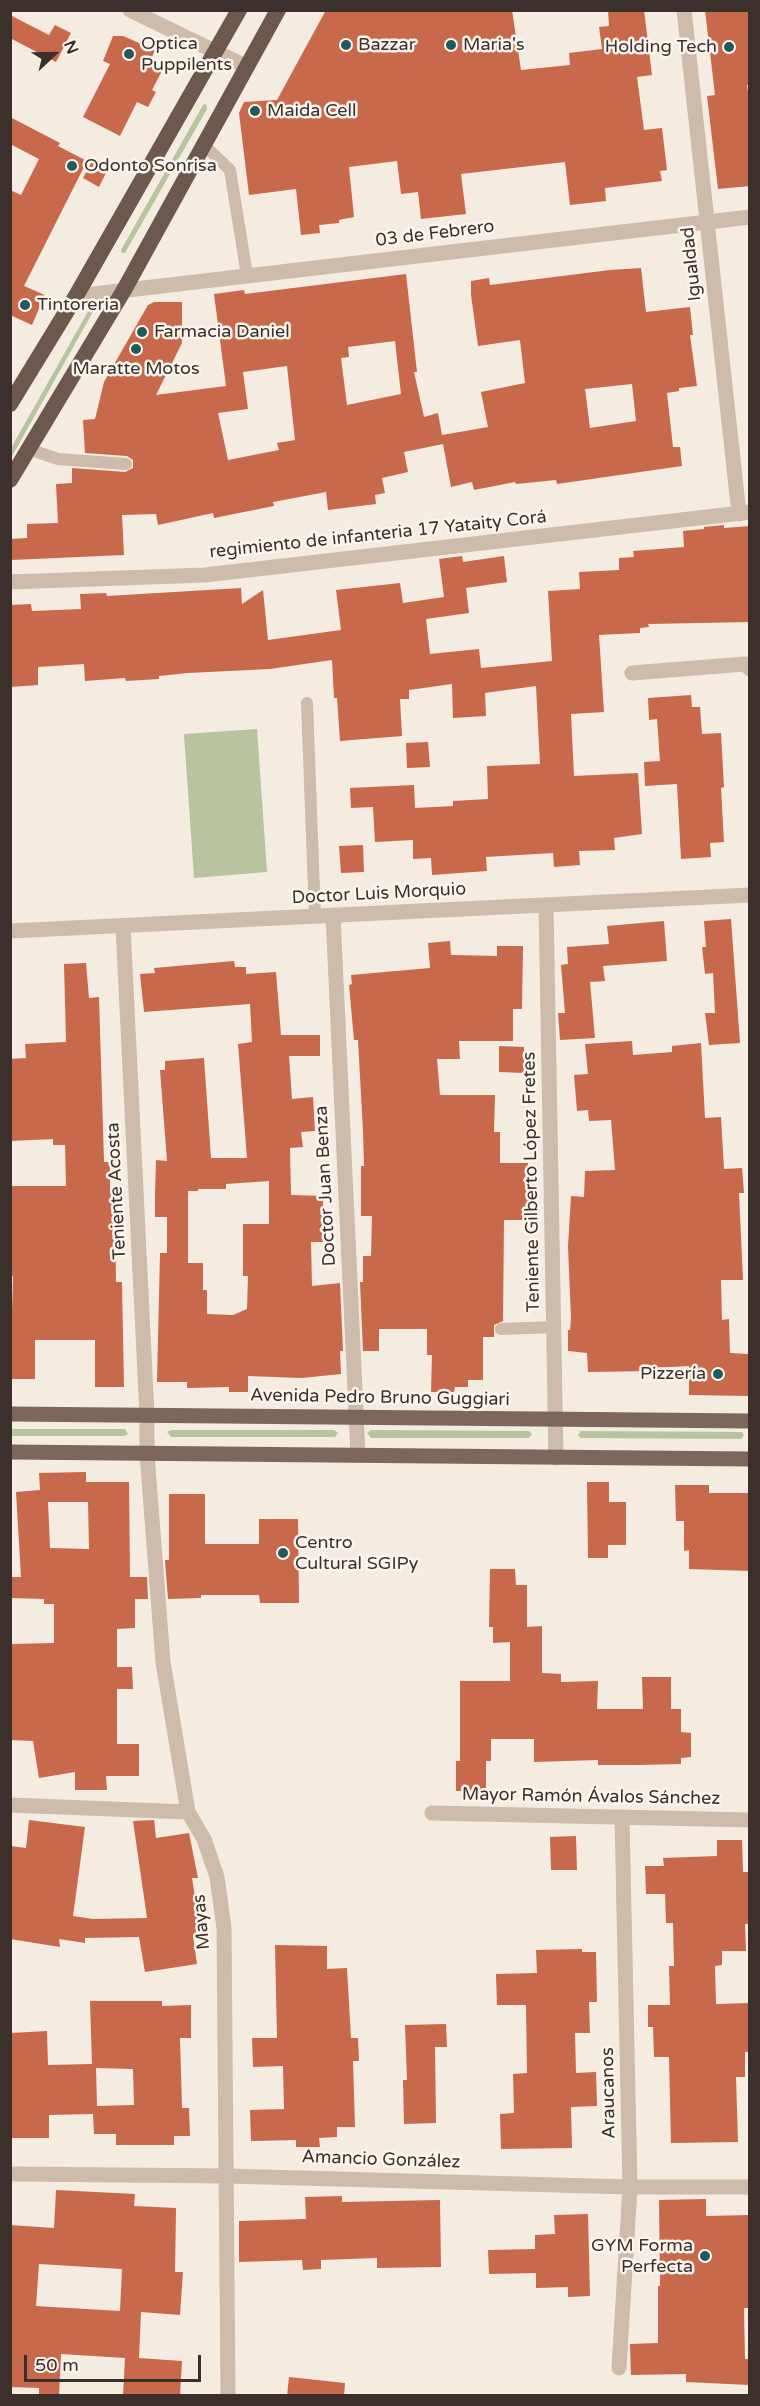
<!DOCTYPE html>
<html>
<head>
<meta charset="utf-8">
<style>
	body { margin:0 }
	#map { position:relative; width:760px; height:2406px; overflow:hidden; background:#f4ebe1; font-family:"Varela Round",sans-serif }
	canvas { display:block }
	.frame { position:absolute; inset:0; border:12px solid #3b302b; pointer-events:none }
	.north { position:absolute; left:24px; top:24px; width:60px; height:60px; -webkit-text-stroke:4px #fbf5ee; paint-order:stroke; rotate:68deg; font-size:16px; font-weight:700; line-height:24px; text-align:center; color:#3b302b }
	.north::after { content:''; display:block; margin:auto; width:21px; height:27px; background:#3b302b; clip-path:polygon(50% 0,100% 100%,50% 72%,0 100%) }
	.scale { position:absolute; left:24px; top:2355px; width:177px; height:27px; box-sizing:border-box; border:3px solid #3b302b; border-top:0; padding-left:8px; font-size:18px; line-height:21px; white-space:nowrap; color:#3b302b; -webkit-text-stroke:4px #fbf5ee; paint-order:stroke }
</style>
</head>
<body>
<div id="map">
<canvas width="760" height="2406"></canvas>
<div class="frame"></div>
<div class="north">N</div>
<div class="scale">50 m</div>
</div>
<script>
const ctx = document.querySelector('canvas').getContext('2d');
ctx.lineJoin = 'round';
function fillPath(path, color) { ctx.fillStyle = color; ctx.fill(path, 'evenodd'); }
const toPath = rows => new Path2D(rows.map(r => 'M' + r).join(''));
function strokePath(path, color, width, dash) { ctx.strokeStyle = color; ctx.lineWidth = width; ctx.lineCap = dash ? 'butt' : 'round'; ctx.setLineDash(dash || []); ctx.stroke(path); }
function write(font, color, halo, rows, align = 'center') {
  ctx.font = font + ' "Varela Round",sans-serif'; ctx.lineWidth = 5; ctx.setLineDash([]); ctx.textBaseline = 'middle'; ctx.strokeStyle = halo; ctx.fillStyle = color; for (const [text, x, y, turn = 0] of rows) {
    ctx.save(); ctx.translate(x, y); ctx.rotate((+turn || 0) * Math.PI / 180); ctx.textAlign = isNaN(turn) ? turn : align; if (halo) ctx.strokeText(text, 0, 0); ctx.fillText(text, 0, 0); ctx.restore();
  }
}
fillPath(toPath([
	[206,104,207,109,125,253,122,253,121,250,203,105],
	[94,307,94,310,11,458,11,448,90,308],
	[257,729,267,872,194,878,184,734],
	[11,1429,125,1429,128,1434,125,1436,11,1436],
	[171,1430,334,1430,338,1433,335,1437,171,1437,167,1432],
	[371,1430,529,1431,532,1434,529,1438,371,1438,367,1433],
	[581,1431,742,1432,744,1435,741,1439,581,1438,578,1435]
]), '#b8c4a0');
fillPath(toPath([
	[326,10,512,10,521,70,570,65,569,53,602,49,599,27,609,26,608,10,644,10,652,75,637,77,644,130,662,128,667,170,660,171,662,181,605,188,606,201,570,205,565,162,461,174,466,214,421,219,418,192,401,194,397,161,349,167,354,217,339,220,339,223,319,225,320,233,301,235,296,189,249,195,239,113,244,102,277,100],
	[705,10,750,10,750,84,747,85,750,107,750,186,718,189,707,96,715,95],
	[10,15,49,35,55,25,71,33,56,62,10,38],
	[113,36,123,36,155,50,149,64,162,71,152,90,156,92,148,107,137,102,120,136,83,117,110,64,103,61],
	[10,117,60,143,58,146,87,161,24,286,45,295,32,325,10,315,10,190,21,195,39,159,10,144],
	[92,161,108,169,99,187,83,178],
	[641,268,646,312,690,307,693,335,690,335,697,386,679,388,679,391,667,393,673,447,680,447,682,466,557,484,556,480,516,484,515,482,474,490,472,482,451,487,443,444,404,452,408,472,382,478,385,493,375,495,376,504,328,510,326,492,273,502,274,506,214,518,213,513,158,525,156,514,122,515,124,555,11,560,10,539,27,538,27,524,58,523,56,484,72,483,72,468,125,472,133,468,133,460,127,456,85,453,83,420,95,419,104,382,148,305,154,302,182,302,182,343,156,395,226,386,214,294,244,290,245,294,406,274,417,372,414,372,424,417,438,413,442,435,488,427,481,392,525,383,520,340,478,346,471,295,471,281,489,278,490,285,610,270],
	[395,341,401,394,347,405,341,358,349,357,348,347],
	[287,366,295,440,277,443,279,450,228,460,218,413,248,409,243,372],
	[632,384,636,421,590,428,585,389],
	[724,525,724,528,750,526,750,622,648,624,649,627,640,628,640,633,599,635,604,712,571,714,574,776,638,773,642,834,614,838,615,850,579,851,580,865,554,867,553,853,486,857,487,871,432,875,431,858,413,859,413,840,375,842,373,807,351,808,350,788,414,785,415,808,453,806,453,801,488,799,487,766,540,764,536,686,485,693,486,716,453,718,452,684,409,690,409,699,400,699,402,736,340,741,337,698,334,698,332,660,270,669,188,673,159,676,159,679,126,681,125,678,85,681,84,664,38,667,38,685,10,687,10,605,31,604,32,611,81,609,80,594,106,593,107,596,241,588,242,604,263,590,268,640,341,630,336,590,400,583,403,603,444,597,439,559,462,556,463,562,504,556,507,582,466,588,469,613,426,619,430,654,479,649,481,668,552,661,548,591,580,589,579,572,619,570,619,558,634,557,633,551,684,547,683,531,704,529,704,527],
	[691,695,692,707,700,707,702,734,721,733,724,787,721,788,724,842,710,843,711,857,681,859,677,784,645,786,644,762,660,761,657,719,649,720,648,698],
	[428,742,430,767,407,768,406,743],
	[363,845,364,872,341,873,339,846],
	[731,919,740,1043,709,1045,705,1013,715,1013,713,973,705,974,702,947,706,947,704,921],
	[664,921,667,961,603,966,605,981,590,982,595,1038,560,1040,558,1013,565,1013,561,965,568,964,567,947,609,944,607,926],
	[450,941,451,955,497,956,497,946,523,946,522,1009,513,1009,513,1041,459,1041,460,1059,437,1059,440,1095,495,1095,494,1132,500,1132,500,1163,528,1163,527,1196,531,1196,530,1220,504,1220,503,1321,494,1325,494,1337,483,1337,483,1380,468,1380,468,1387,455,1387,454,1392,431,1392,432,1355,427,1355,427,1329,379,1329,379,1351,363,1351,360,1282,363,1282,363,1256,371,1256,372,1216,361,1216,361,1166,364,1166,363,1131,358,1040,354,1040,349,985,352,984,351,975,430,968,428,943],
	[234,961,235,967,246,967,246,974,276,972,281,1035,320,1035,320,1056,289,1056,292,1099,313,1097,315,1131,301,1132,303,1147,290,1148,291,1195,323,1196,323,1242,311,1242,312,1286,340,1283,343,1351,340,1351,341,1374,302,1378,248,1376,248,1392,229,1392,229,1387,187,1388,187,1382,157,1382,160,1253,167,1253,167,1217,155,1217,155,1195,156,1160,167,1161,160,1070,165,1070,165,1061,204,1058,211,1158,247,1158,238,1044,252,1042,250,1004,144,1012,140,974,155,973,154,968],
	[269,1181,269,1224,243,1224,243,1276,248,1276,247,1309,233,1315,207,1314,207,1290,203,1290,203,1263,188,1263,188,1191,198,1191,198,1189,226,1189,226,1184],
	[86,963,89,998,99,997,104,1162,110,1162,110,1193,118,1193,117,1217,115,1217,116,1282,122,1282,124,1387,95,1387,95,1340,35,1340,35,1379,10,1379,13,1276,10,1276,11,1186,66,1186,65,1145,53,1145,53,1139,10,1141,10,1059,26,1058,25,1044,66,1042,64,964],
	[632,1041,633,1055,672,1052,672,1046,701,1043,705,1118,721,1117,724,1169,742,1168,744,1193,739,1193,743,1280,721,1280,722,1320,729,1319,730,1353,748,1354,748,1396,689,1395,689,1366,652,1368,652,1371,588,1372,587,1353,568,1351,568,1330,570,1330,571,1318,568,1247,571,1196,584,1197,585,1171,615,1170,611,1120,589,1121,588,1110,577,1111,574,1075,588,1074,585,1044],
	[499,1046,524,1047,524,1073,499,1072],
	[86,1472,86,1482,129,1482,130,1577,147,1577,148,1599,135,1599,135,1628,117,1629,117,1667,132,1667,133,1689,117,1689,117,1744,139,1744,139,1776,106,1776,107,1790,75,1790,75,1772,39,1778,33,1741,10,1740,10,1644,54,1643,54,1604,44,1604,44,1599,10,1598,10,1577,21,1577,16,1492,40,1490,39,1473],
	[48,1502,88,1502,89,1549,50,1548],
	[587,1482,609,1482,609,1502,626,1502,626,1545,608,1545,608,1558,588,1558],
	[675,1485,709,1485,709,1493,750,1493,750,1571,689,1569,689,1550,684,1551,684,1521,676,1521],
	[169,1494,205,1494,205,1544,259,1544,259,1519,298,1519,299,1603,260,1603,259,1595,201,1595,201,1598,168,1599,165,1560,169,1560],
	[490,1569,515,1569,516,1585,527,1585,527,1627,542,1626,542,1673,561,1674,561,1682,598,1681,597,1709,643,1709,642,1677,671,1677,671,1709,681,1709,681,1732,691,1733,691,1757,681,1758,681,1764,637,1765,598,1765,598,1760,534,1762,534,1739,491,1739,491,1761,486,1761,486,1791,456,1791,456,1761,460,1761,460,1681,510,1681,510,1642,493,1643,493,1627,489,1627],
	[29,1820,85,1827,73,1916,93,1919,147,1918,133,1821,154,1820,156,1838,189,1833,198,1878,192,1878,201,1935,193,1936,197,1964,145,1972,139,1937,85,1938,85,1943,59,1939,60,1947,10,1939,10,1846,26,1848],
	[576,1836,577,1870,551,1870,550,1837],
	[717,1840,742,1840,743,1872,750,1872,750,1924,745,1924,746,1951,722,1951,722,1965,715,1966,716,2004,750,2003,750,2052,745,2052,745,2077,736,2077,738,2142,671,2143,669,2057,654,2057,653,2027,648,2027,648,2005,670,2005,669,1966,674,1966,673,1923,666,1923,665,1894,646,1894,645,1866,664,1866,663,1858,717,1856],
	[275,1945,327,1946,327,1969,347,1968,351,2038,358,2038,359,2061,353,2061,355,2127,337,2127,337,2137,319,2138,320,2147,296,2147,296,2140,251,2141,250,2110,284,2109,283,2066,253,2067,252,2038,277,2038],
	[582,1949,582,1952,596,1952,597,2002,589,2002,590,2033,575,2033,576,2073,596,2072,597,2106,571,2107,572,2148,501,2149,500,2114,514,2113,513,2074,527,2073,526,2005,497,2005,496,1974,537,1973,536,1950],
	[90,2001,162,2001,162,2006,191,2005,191,2038,180,2038,182,2108,189,2108,190,2136,174,2136,174,2145,116,2145,116,2134,94,2134,93,2114,49,2115,49,2138,10,2138,10,2033,47,2031,48,2065,92,2064],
	[96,2068,133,2069,134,2105,97,2106],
	[446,2024,447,2047,435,2047,436,2123,404,2124,403,2080,407,2080,405,2025],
	[56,2190,135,2194,134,2206,176,2208,175,2272,183,2272,180,2315,141,2312,139,2358,182,2361,180,2396,123,2396,125,2358,61,2354,59,2396,39,2396,39,2388,10,2387,10,2225,54,2228],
	[39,2264,122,2269,120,2311,36,2306],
	[342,2196,342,2202,440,2200,441,2267,377,2268,377,2258,321,2260,321,2269,303,2270,302,2260,239,2262,239,2221,306,2219,305,2197],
	[706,2199,706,2216,750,2215,750,2308,744,2308,745,2359,750,2359,750,2385,686,2382,686,2374,631,2375,630,2344,658,2343,658,2286,660,2286,659,2200],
	[588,2214,590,2296,568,2297,568,2287,536,2288,536,2273,489,2274,488,2250,535,2249,535,2235,555,2234,554,2215],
	[289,2377,345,2383,344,2396,287,2396]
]), '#c8694b');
strokePath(toPath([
	[204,145,230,170,247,275],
	[28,449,58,459,126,464],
	[307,703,315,917],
	[501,1329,554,1327]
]), '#cdbbac', 12);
strokePath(toPath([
	[130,10,247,67],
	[684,10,739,514],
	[76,296,750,217],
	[10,582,205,575,750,512],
	[632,673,745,664,750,669],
	[546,905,556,1458],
	[333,915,358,1455],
	[123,926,147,1415,147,1454,163,1662,188,1812,204,1839,217,1877,224,1928,228,2396],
	[10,931,750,895],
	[10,1805,188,1812],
	[432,1813,750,1820],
	[10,2174,227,2176,630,2187,750,2187],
	[619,2368,630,2187,622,1818]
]), '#cdbbac', 15);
strokePath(toPath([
	[10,1414,750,1421],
	[10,1452,750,1459]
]), '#7d675c', 15);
strokePath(toPath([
	[10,404,76,296,239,10],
	[10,480,124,290,278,10]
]), '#6c584f', 16);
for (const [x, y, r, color] of [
	[346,45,6,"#1f5a5e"],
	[451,45,6,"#1f5a5e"],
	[729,47,6,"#1f5a5e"],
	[129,54,6,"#1f5a5e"],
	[255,111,6,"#1f5a5e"],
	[72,166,6,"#1f5a5e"],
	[25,305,6,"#1f5a5e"],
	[142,332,6,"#1f5a5e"],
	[136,349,6,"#1f5a5e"],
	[718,1374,6,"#1f5a5e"],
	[283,1553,6,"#1f5a5e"],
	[705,2256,6,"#1f5a5e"]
]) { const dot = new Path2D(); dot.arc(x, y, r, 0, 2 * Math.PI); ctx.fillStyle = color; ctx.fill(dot); strokePath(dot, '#fbf5ee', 2); }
write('18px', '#3b302b', '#fbf5ee', [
	["Optica",141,44],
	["Puppilents",141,65],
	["Bazzar",358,45],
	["Maria's",463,45],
	["Holding Tech",717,47,"right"],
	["Maida Cell",267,111],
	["Odonto Sonrisa",84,166],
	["Tintoreria",37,305],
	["Farmacia Daniel",154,332],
	["Maratte Motos",136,369,"center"],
	["Pizzería",706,1374,"right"],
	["Centro",295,1543],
	["Cultural SGIPy",295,1564],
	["GYM Forma",693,2246,"right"],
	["Perfecta",693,2267,"right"]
], 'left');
write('18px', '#3b302b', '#fbf5ee', [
	["03 de Febrero",435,234,-7],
	["Igualdad",692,264,-96],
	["regimiento de infanteria 17 Yataity Corá",378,535,-6],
	["Doctor Luis Morquio",379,894,-3],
	["Teniente Gilberto López Fretes",532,1182,-91],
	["Doctor Juan Benza",326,1186,-93],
	["Teniente Acosta",117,1191,-93],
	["Avenida Pedro Bruno Guggiari",380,1398,1],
	["Mayor Ramón Ávalos Sánchez",591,1797,1],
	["Mayas",202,1922,-95],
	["Araucanos",609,2093,-91],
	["Amancio González",381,2160,2]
]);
</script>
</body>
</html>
